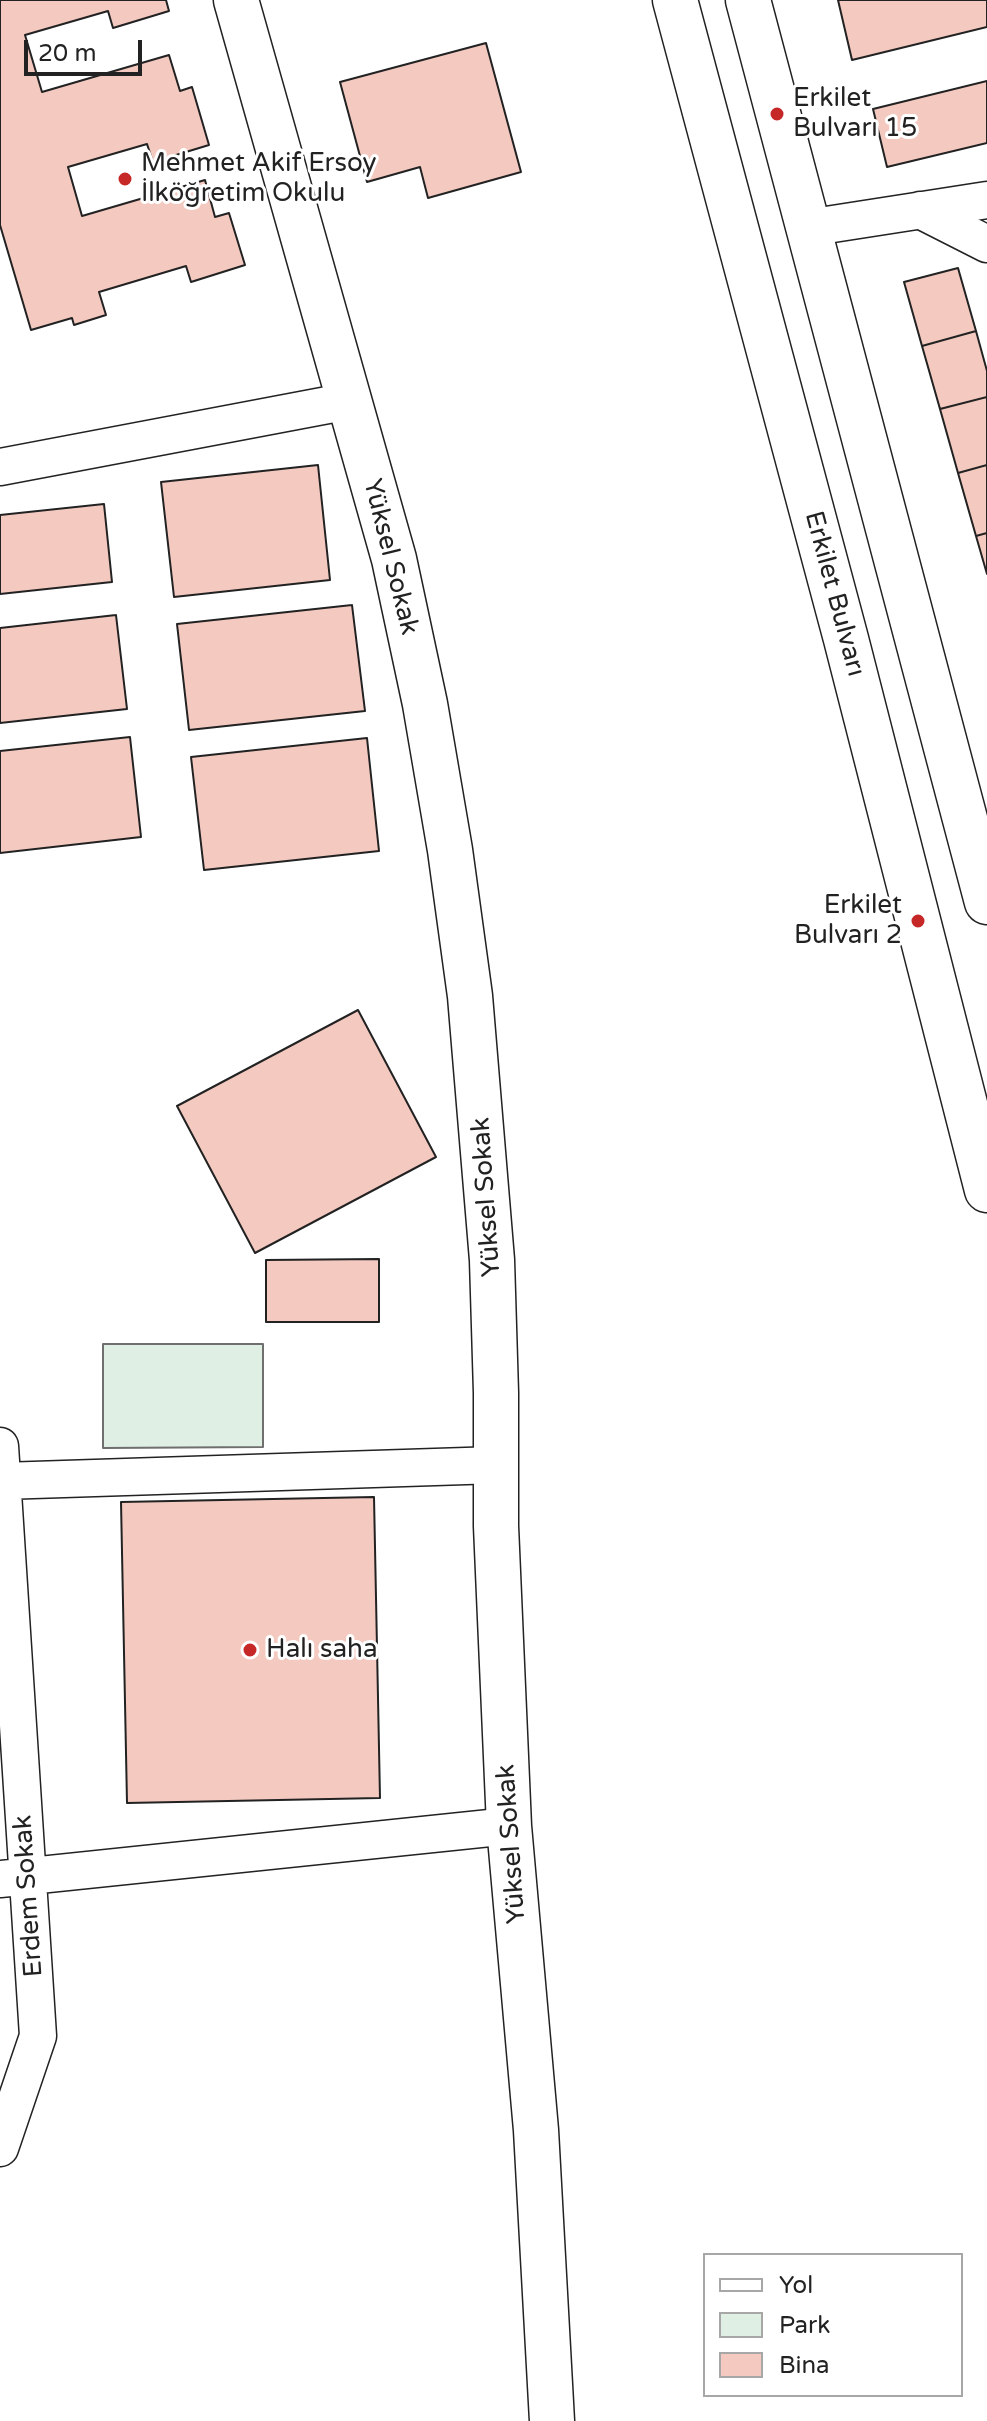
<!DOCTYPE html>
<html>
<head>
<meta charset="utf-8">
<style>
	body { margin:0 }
	#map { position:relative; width:987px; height:2421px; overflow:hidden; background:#fff; font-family:"Varela Round",sans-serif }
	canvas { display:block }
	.legend { position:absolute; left:703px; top:2253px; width:260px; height:144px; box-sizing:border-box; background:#fff; border:2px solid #a7a7a7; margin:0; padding:10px 14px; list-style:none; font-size:24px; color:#222 }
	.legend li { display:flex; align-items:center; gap:16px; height:40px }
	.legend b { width:40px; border:2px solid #a7a7a7 }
	.scale { position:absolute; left:24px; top:40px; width:118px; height:36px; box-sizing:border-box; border:4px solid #222; border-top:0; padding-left:10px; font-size:24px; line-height:28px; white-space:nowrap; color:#222; -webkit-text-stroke:6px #fff; paint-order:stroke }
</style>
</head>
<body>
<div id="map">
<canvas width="987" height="2421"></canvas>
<ul class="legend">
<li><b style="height:10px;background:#fff"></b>Yol</li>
<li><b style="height:22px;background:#e0efe3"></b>Park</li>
<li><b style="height:22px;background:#f3c9c0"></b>Bina</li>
</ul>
<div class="scale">20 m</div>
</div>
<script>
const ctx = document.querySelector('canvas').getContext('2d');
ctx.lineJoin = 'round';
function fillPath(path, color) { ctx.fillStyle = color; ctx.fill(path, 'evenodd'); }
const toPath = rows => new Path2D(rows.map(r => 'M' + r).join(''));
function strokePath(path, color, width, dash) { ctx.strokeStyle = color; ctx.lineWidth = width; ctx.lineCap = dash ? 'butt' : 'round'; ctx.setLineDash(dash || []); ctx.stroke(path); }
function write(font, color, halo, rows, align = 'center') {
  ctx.font = font + ' "Varela Round",sans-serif'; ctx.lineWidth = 6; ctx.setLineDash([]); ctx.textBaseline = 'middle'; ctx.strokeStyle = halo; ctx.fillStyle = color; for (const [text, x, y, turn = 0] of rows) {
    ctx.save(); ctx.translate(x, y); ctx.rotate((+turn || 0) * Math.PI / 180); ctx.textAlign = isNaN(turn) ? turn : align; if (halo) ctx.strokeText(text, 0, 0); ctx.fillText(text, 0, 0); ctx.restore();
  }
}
const green = toPath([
	[103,1344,263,1344,263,1447,103,1448,103,1344]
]);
fillPath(green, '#e0efe3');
strokePath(green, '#6f6f6f', 2);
const building = toPath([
	[0,0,166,0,169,11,113,28,108,11,25,35,42,92,169,55,180,91,192,87,209,145,153,162,147,144,68,167,82,216,205,180,215,217,229,213,245,265,191,282,186,266,99,292,106,315,74,325,72,318,31,330,0,225,0,0],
	[838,0,987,0,987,27,852,60,838,0],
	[486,43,521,172,428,198,420,167,367,182,340,82,486,43],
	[987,81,987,143,887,167,873,109,987,81],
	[958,268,976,331,922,346,904,282,958,268],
	[976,331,987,371,987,397,940,409,922,346,976,331],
	[987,397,987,465,958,473,940,409,987,397],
	[318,465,330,580,174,597,161,482,318,465],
	[987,465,987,533,976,536,958,473,987,465],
	[104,504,112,582,0,594,0,515,104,504],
	[987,533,987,574,976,536,987,533],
	[352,605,365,711,189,730,177,624,352,605],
	[116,615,127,709,0,723,0,628,116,615],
	[130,737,141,837,0,853,0,751,130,737],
	[367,738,379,851,204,870,191,757,367,738],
	[358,1010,436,1157,255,1253,177,1106,358,1010],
	[379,1259,379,1322,266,1322,266,1260,379,1259],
	[374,1497,380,1798,127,1803,121,1502,374,1497]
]);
fillPath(building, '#f3c9c0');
strokePath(building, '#222', 2);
const minor = toPath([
	[920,210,987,244],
	[807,228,987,200],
	[0,467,349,401],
	[0,1446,38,2036,0,2148],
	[2,1481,497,1465],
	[0,1879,509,1826]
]);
const tertiary = toPath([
	[236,0,394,559,425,704,450,850,470,996,492,1260,496,1393,496,1526,509,1826,536,2130,552,2421]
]);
const primary = toPath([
	[675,0,846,639,987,1190],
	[748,0,987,902]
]);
strokePath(minor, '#222', 39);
strokePath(tertiary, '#222', 47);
strokePath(primary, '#222', 47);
strokePath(minor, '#fff', 36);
strokePath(tertiary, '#fff', 44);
strokePath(primary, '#fff', 44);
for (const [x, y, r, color] of [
	[777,114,8,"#c62828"],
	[125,179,8,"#c62828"],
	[918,921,8,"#c62828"],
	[250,1650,8,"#c62828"]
]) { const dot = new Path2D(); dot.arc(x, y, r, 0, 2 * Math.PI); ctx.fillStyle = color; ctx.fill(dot); strokePath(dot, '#fff', 3); }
write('26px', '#222', '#fff', [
	["Erkilet",793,99],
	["Bulvarı 15",793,129],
	["Mehmet Akif Ersoy",141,164],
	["İlköğretim Okulu",141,194],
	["Erkilet",902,906,"right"],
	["Bulvarı 2",902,936,"right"],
	["Halı saha",266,1650]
], 'left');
write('26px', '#222', '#fff', [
	["Yüksel Sokak",390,557,76],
	["Erkilet Bulvarı",834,594,75],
	["Yüksel Sokak",487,1197,-94],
	["Yüksel Sokak",512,1844,-94],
	["Erdem Sokak",29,1896,-94]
]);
</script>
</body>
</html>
